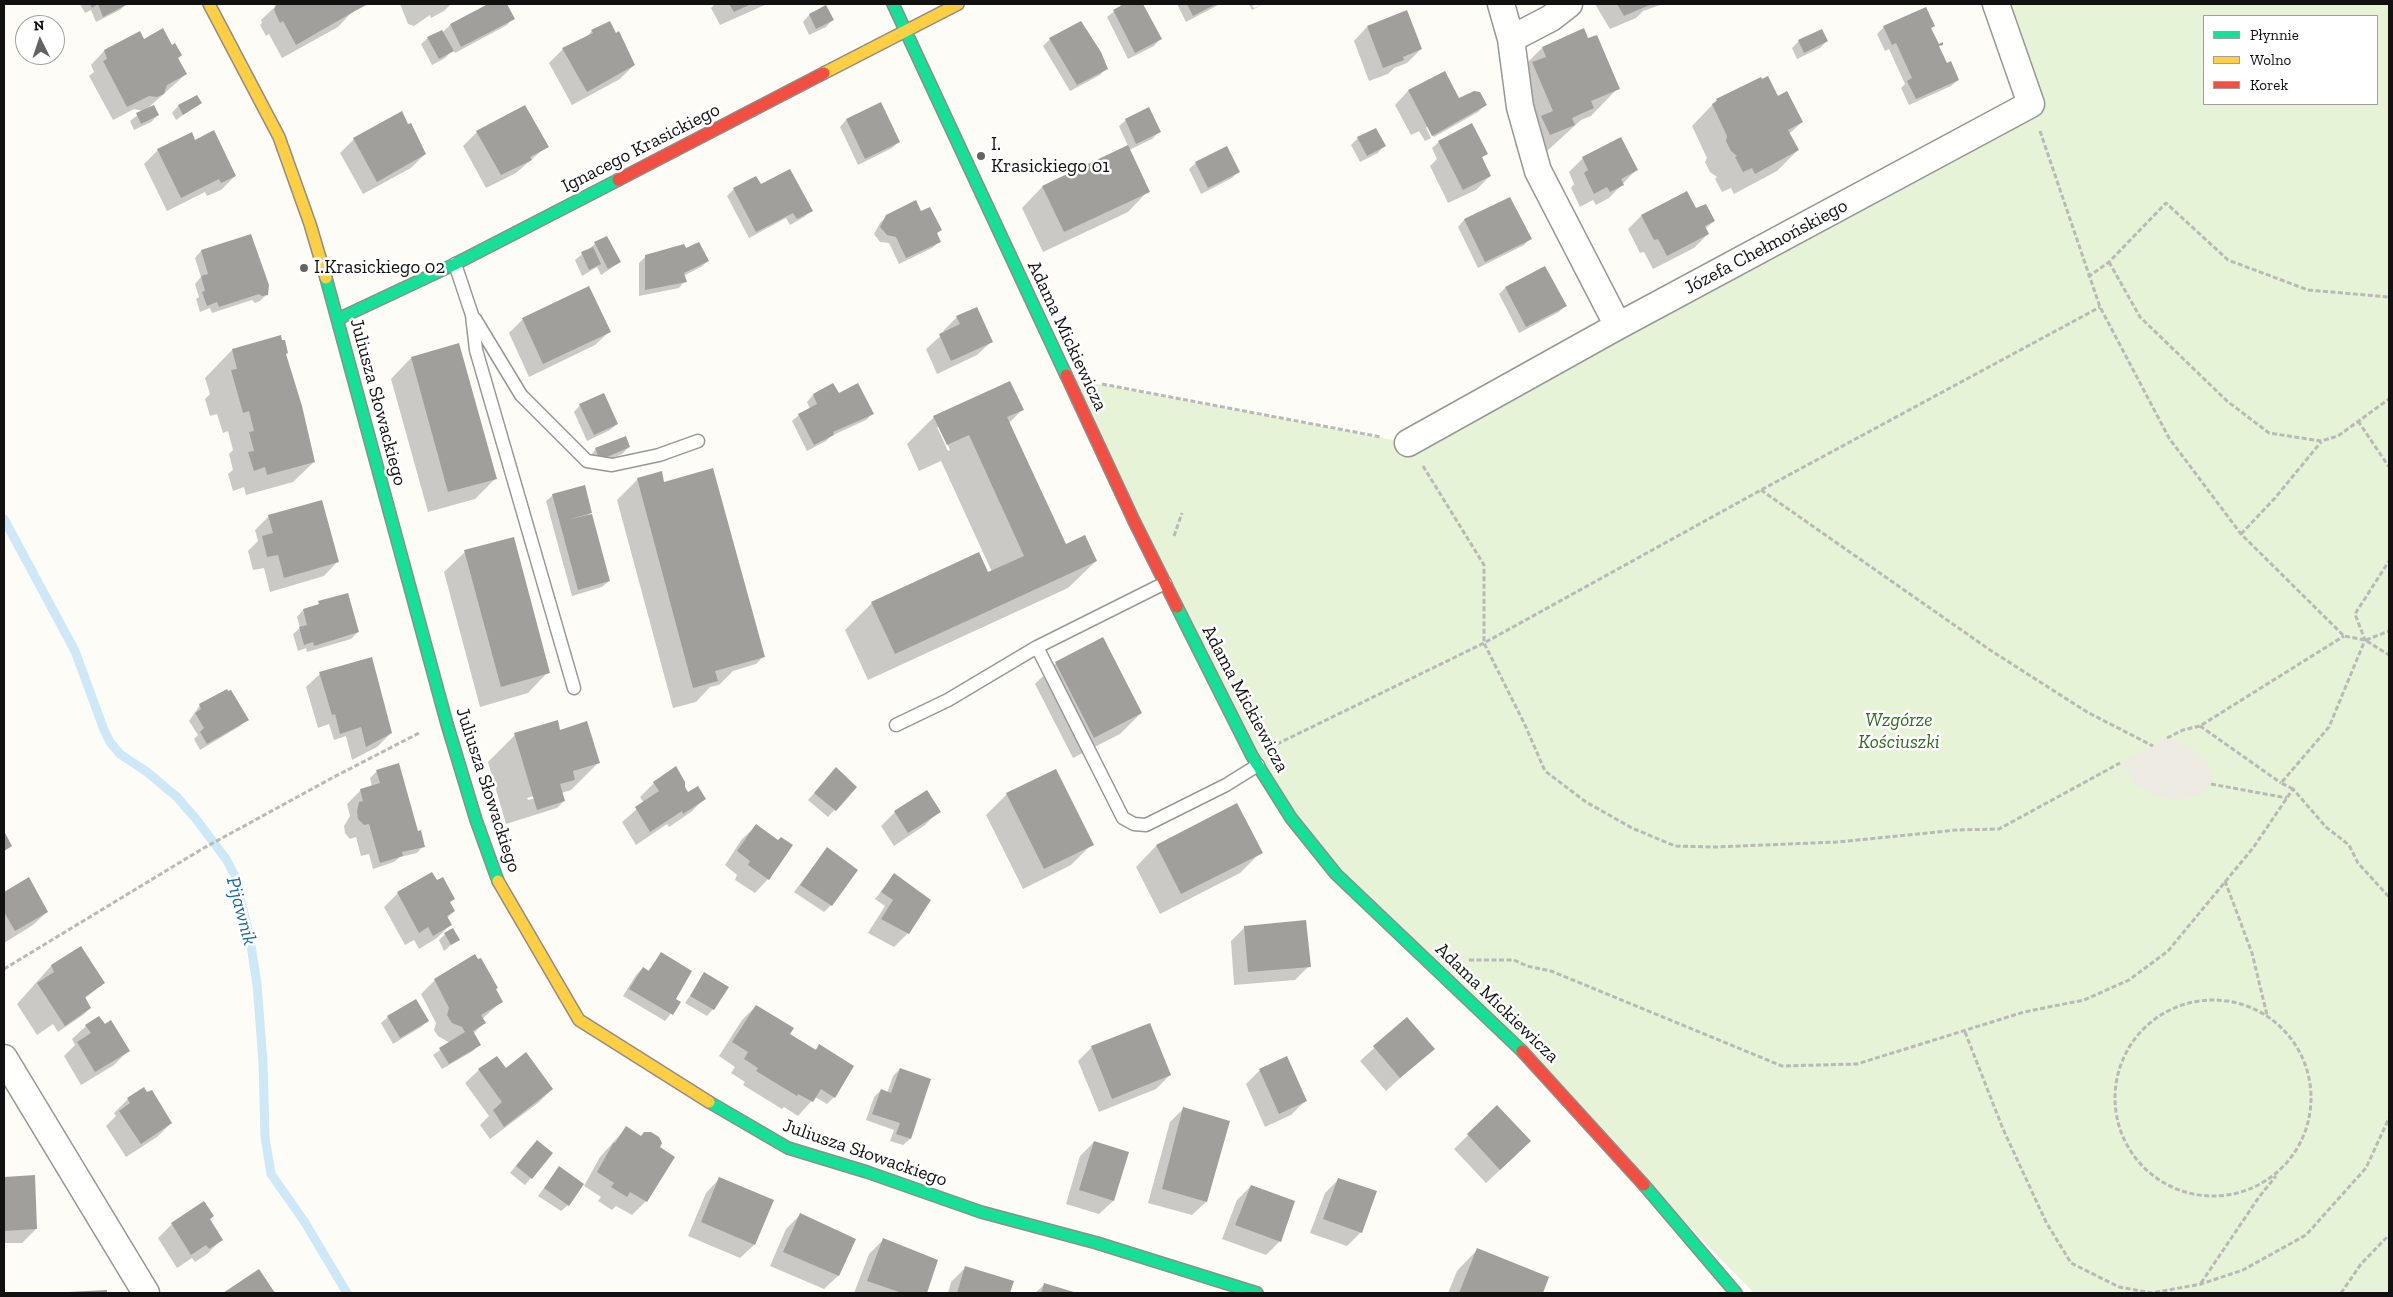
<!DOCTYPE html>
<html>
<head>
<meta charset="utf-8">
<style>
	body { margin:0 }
	#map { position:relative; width:2393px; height:1297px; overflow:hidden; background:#fdfcf7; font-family:"Zilla Slab",serif }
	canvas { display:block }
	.frame { position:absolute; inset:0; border:5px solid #111; pointer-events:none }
	.legend { position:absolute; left:2203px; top:15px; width:175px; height:90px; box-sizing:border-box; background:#fff; border:1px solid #a0a0a0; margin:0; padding:6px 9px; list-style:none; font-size:15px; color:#111 }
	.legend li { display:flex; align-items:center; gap:10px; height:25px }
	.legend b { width:25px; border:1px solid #a0a0a0 }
	.north { position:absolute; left:15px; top:15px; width:50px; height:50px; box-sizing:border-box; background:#fff; border:1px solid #a0a0a0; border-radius:50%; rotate:356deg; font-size:14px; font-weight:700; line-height:20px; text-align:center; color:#111 }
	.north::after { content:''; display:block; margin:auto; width:18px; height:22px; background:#646362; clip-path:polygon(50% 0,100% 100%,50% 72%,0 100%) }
</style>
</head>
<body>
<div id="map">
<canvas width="2393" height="1297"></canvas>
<div class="frame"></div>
<ul class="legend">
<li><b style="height:6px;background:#16e098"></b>Płynnie</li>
<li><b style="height:6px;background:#ffcf43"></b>Wolno</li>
<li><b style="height:6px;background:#f24e42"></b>Korek</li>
</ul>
<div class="north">N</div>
</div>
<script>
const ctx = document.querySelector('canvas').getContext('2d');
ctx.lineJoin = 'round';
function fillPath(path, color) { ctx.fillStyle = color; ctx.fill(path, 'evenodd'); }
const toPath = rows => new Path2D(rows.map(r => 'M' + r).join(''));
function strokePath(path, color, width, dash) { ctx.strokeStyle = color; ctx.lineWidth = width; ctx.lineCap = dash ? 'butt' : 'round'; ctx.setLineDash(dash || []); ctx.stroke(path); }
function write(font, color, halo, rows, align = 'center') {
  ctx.font = font + ' "Zilla Slab",serif'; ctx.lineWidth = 5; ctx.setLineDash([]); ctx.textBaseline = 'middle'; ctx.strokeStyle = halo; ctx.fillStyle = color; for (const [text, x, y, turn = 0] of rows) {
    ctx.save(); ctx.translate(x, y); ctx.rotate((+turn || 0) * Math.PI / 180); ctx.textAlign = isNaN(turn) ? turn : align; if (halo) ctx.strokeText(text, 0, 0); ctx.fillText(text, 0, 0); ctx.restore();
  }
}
fillPath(toPath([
	[2010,4,2389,4,2389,1293,1754,1293,1291,818,1066,378,1409,443,2031,104,2031,72],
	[2204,16,2377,16,2377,104,2204,104]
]), '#e7f3d7');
fillPath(toPath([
	[2167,738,2192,747,2207,762,2212,777,2211,784,2200,795,2177,800,2159,797,2138,786,2120,763]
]), '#edebe2');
fillPath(toPath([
	[80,4,126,4,120,10,96,22,91,10,85,13],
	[278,4,369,4,351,13,338,27,282,58,269,34,266,36,260,25,262,23,261,20],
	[400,4,451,4,444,11,431,18,430,15,414,26,408,24],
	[491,4,505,4,513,18,507,25,455,53,453,50,445,58,432,65,421,44,428,38,442,33,450,25],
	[715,4,767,4,720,25,711,8],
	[1121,4,1142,4,1160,39,1154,46,1128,59,1107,17,1120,7],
	[1177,4,1220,4,1186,22],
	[1249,4,1256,4,1252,6,1254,8,1263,4,1252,10],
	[1595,4,1663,4,1643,11,1636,18,1610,29],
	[826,7,832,20,826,27,809,35,803,22,809,15],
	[1367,27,1421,49,1407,63,1394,68,1388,74,1369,81,1354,41],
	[1884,27,1930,29,1946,64,1958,80,1951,86,1909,105,1901,88,1905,84,1889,49,1885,51,1877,34],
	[1584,30,1587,40,1618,88,1591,116,1581,120,1546,152,1522,162,1515,144,1524,134,1515,75,1542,48],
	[592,31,616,34,634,65,620,79,572,105,549,63,563,49,585,38],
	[140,33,144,41,186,74,148,108,158,115,151,122,134,130,130,121,143,111,134,109,113,120,89,76,94,72,91,65,104,51],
	[1050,39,1106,68,1100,75,1070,91,1043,46],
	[1799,41,1827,41,1820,48,1797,59,1792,48],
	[1445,72,1459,100,1485,105,1478,112,1434,137,1429,127,1426,127,1431,138,1425,141,1419,131,1411,135,1395,105,1408,91],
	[197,96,200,103,176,120,172,113,178,106],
	[1778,97,1802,122,1789,134,1798,150,1777,171,1734,194,1731,188,1722,192,1715,179,1717,177,1710,172,1705,162,1707,158,1692,126,1717,100],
	[525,107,547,146,516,173,486,188,463,146,477,132],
	[846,120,899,142,892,148,858,165,840,127],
	[1126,120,1159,132,1152,139,1129,150,1148,191,1128,212,1043,252,1022,208,1042,187,1128,146,1119,126],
	[379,127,425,154,411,168,363,194,340,153,354,139],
	[1358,138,1384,146,1378,153,1360,162,1351,145],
	[195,141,235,176,221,190,207,196,205,192,167,211,144,164,158,150],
	[1439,142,1486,153,1481,158,1490,176,1476,190,1448,203,1430,166,1437,159,1432,148],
	[1583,158,1636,170,1609,198,1596,205,1593,200,1580,207,1571,188,1574,184,1569,172],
	[1196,163,1238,172,1232,178,1201,194,1189,169],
	[755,178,760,186,811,211,804,217,790,225,786,218,749,238,727,196,733,190],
	[1509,198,1530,239,1524,245,1478,268,1458,227,1464,220],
	[1696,210,1714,221,1705,229,1708,234,1694,248,1653,269,1644,252,1640,253,1628,229,1641,216],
	[920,212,939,242,932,248,899,264,889,243,880,242,874,234,880,223,887,216],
	[251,236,266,295,260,301,255,303,252,300,212,313,210,308,200,312,196,299,199,297,195,284,201,277,195,258,201,251],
	[607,238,620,262,601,275,597,267,582,276,575,260,595,244],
	[686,250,708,261,701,267,683,276,685,281,679,288,639,296,639,263,646,256],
	[1544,267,1565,306,1559,312,1519,333,1499,294,1505,288],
	[957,317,991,342,977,355,937,374,926,349,944,333,943,331],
	[523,319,609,332,595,345,529,377,509,333],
	[232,350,285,355,314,462,293,482,246,495,244,487,233,491,228,474,233,470,229,454,233,450,228,431,223,433,217,414,210,416,205,399,210,394,205,378],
	[411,358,496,478,475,499,428,512,391,379],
	[833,385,838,395,872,414,866,420,831,436,826,441,807,451,792,421,799,415,810,409,807,402,813,395],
	[580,405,617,424,610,430,587,441,574,412],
	[1022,410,1009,423,1065,546,1096,561,1068,588,868,680,845,630,872,603,992,572,941,461,919,471,907,444,934,417],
	[937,427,940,427,950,450,948,451],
	[629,447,622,454,593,466,590,456,596,449],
	[638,479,763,657,756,664,733,671,719,685,710,687,696,702,673,708,617,500],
	[553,495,591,512,586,517,609,581,602,587,572,596,546,501],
	[269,516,337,562,324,576,270,592,264,568,253,570,248,551,258,541,255,530],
	[465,552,548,672,528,693,480,707,444,572],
	[347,595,358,632,351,639,307,652,306,648,298,651,293,634,300,628,297,617,303,610],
	[1056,663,1141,713,1120,734,1073,758,1035,684],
	[320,674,391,733,377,747,352,760,346,736,334,740,329,724,318,728,306,687],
	[200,705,247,719,240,726,200,750,194,739,198,735,189,721],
	[559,731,598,763,571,790,561,793,564,801,557,808,506,824,488,762,515,735],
	[556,790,552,794,528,800,527,798],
	[398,765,416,831,423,846,417,853,400,857,394,862,373,869,369,854,361,856,356,837,350,839,345,833,344,826,350,816,347,804,361,790,372,787,370,778,376,772],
	[675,768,688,794,705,798,691,812,669,827,667,824,636,845,622,822,644,803,640,797,654,783],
	[830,775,855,787,828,817,808,800],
	[1007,794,1092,844,1071,865,1023,889,986,815],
	[939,811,925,825,894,846,881,826,895,812],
	[756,826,768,879,755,893,735,880,737,875,725,865,742,839],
	[1156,846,1261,852,1240,873,1160,914,1136,867],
	[827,849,831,905,824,912,794,892],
	[432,874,454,911,447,918,450,925,437,938,419,949,414,940,405,945,384,907,398,893],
	[894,875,929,901,908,933,894,947,868,933,885,906,875,899],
	[28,879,47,912,33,925,4,943,4,893],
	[1245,927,1309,966,1295,980,1234,985,1231,941],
	[445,934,458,939,444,951,439,940],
	[80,948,104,983,84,999,90,1008,83,1015,58,1032,53,1024,37,1035,17,1004,51,966],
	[661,954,674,999,679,1003,665,1021,623,996,636,975,643,968,648,971],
	[705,974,713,1009,707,1016,685,1003],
	[435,980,495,990,501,1002,482,1019,484,1023,473,1034,480,1044,473,1051,442,1069,433,1055,450,1043,438,1036,434,1030,436,1023,421,994],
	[756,1006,788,1034,815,1050,819,1046,834,1097,827,1104,815,1097,798,1116,784,1107,782,1109,743,1085,745,1082,731,1073,735,1067,719,1056,742,1020],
	[388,1017,428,1021,421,1027,393,1044,381,1023],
	[1407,1018,1433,1048,1386,1091,1360,1061],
	[86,1026,104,1026,128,1051,114,1065,81,1085,64,1056,75,1045,72,1039],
	[1092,1047,1170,1075,1156,1089,1099,1112,1078,1061],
	[900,1069,930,1080,910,1139,903,1145,890,1141,894,1130,866,1120,874,1097,881,1090,887,1093,893,1076],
	[479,1070,552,1089,538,1103,490,1139,480,1125,489,1116,465,1083],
	[1260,1070,1305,1101,1291,1115,1265,1127,1246,1084],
	[128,1099,171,1123,157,1137,126,1157,106,1126,116,1116,114,1113],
	[1497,1107,1516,1155,1486,1183,1454,1149],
	[1184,1108,1206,1202,1192,1215,1148,1203,1170,1122],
	[626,1128,640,1137,646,1201,632,1215,616,1206,612,1210,598,1201,601,1197,584,1186,600,1157],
	[1094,1142,1113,1201,1099,1214,1066,1204,1080,1156],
	[530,1148,551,1154,525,1185,510,1173],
	[559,1168,568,1205,561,1211,538,1196],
	[34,1177,36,1229,22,1243,4,1243,4,1178],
	[719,1179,754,1245,740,1258,688,1236,706,1193],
	[1339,1179,1361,1232,1347,1246,1310,1233,1325,1193],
	[1251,1186,1280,1241,1266,1255,1222,1239,1237,1200],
	[800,1215,854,1239,838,1276,824,1289,770,1266,786,1229],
	[213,1216,209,1220,221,1240,207,1254,195,1262,192,1258,177,1268,158,1238,172,1224],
	[883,1240,937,1261,926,1293,854,1293,869,1254],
	[1477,1250,1547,1278,1541,1293,1448,1293,1457,1271],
	[965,1268,1012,1282,1009,1293,948,1293,951,1282],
	[1044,1285,1074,1293,1035,1293]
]), '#0003');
strokePath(toPath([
	[4,519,75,651,104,730,110,742,120,754,147,772,177,797,196,819,226,859,234,874,249,933,257,984,263,1062,265,1137,271,1174,304,1221,347,1293]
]), '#cde8f7', 9);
fillPath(toPath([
	[90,4,128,4,103,17,98,4,92,8],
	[276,4,367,4,296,45,283,21,280,23,274,10],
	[488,4,507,4,515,19,461,47,450,24],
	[729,4,751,4,734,12],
	[1124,4,1143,4,1162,39,1135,53,1113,10],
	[1187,4,1216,4,1193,16],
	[1617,4,1652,4,1624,16],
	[826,5,834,20,816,29,809,14],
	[1926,7,1935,26,1931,28,1939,44,1943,42,1943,45,1939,46,1947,63,1951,61,1959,80,1916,99,1907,81,1912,78,1896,43,1892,45,1883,26],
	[1407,10,1422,49,1403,57,1404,60,1383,68,1367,26],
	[610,21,616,33,619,31,635,65,587,92,562,48,593,33,591,30],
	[1081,21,1101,52,1108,69,1077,85,1049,38],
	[163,28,172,45,175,43,182,55,178,58,187,74,167,85,164,94,157,97,149,96,127,107,103,61,107,59,104,50,140,31,144,39],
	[1584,28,1588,38,1597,35,1620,89,1591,101,1594,108,1572,118,1575,125,1550,135,1541,116,1553,111,1532,62,1546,57,1542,47],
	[1822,29,1828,41,1804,53,1798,40],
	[442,30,454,51,439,59,427,37],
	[1445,71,1459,98,1474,91,1480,92,1487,105,1432,136,1408,90],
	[1768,76,1778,96,1787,91,1803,122,1788,130,1799,150,1755,174,1752,168,1743,172,1735,157,1737,156,1731,151,1726,141,1727,136,1712,104,1717,101,1716,99,1761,77,1762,79],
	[197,95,202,103,183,115,178,105],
	[881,102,900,142,865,159,846,119],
	[154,105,159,115,141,124,136,113],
	[525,105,549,147,530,157,532,160,501,175,476,131],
	[1149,107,1161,132,1136,144,1125,119],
	[402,111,408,124,411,123,426,154,377,182,353,138],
	[1472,123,1488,154,1482,157,1491,176,1463,190,1438,141],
	[1376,128,1386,146,1367,156,1357,137],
	[214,130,236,176,221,183,219,179,181,198,157,149,192,132,195,140],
	[1621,137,1638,170,1621,179,1624,185,1610,192,1607,187,1594,194,1584,173,1588,170,1582,157],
	[1128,145,1150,192,1064,232,1042,186],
	[1227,146,1240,172,1208,188,1195,162],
	[790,169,813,211,797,219,793,213,756,232,733,188,756,176,761,184],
	[1687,191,1696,208,1706,204,1715,221,1705,226,1709,234,1667,256,1658,239,1654,240,1641,215],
	[1510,197,1532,239,1485,262,1464,219],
	[916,200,921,211,930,207,942,230,937,233,941,242,906,258,896,237,887,235,880,227,886,215],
	[251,234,269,285,268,295,262,296,259,294,219,307,217,302,207,306,202,292,205,291,201,276,208,274,201,250],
	[607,236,621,262,608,269,594,242],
	[699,242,709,261,684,273,687,282,645,290,645,255,684,244,686,248],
	[593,247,601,264,589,270,581,252],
	[1545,266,1567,306,1526,327,1505,287],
	[589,286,611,332,543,364,522,318],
	[977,307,993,342,951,361,939,334,960,324,956,316],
	[281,335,282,340,285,340,288,353,286,354,302,406,315,462,267,475,265,467,254,471,248,452,254,451,249,432,254,431,249,411,243,413,231,370,237,369,232,349],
	[459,343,497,479,448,492,411,357],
	[1010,381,1024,410,1007,417,1066,544,1085,535,1097,561,895,654,871,602,979,552,988,572,1024,556,969,435,947,445,933,416],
	[833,383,839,393,858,383,874,414,833,432,834,435,814,445,798,414,817,404,813,394],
	[604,393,618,424,594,435,579,404],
	[626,436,630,447,600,460,595,448],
	[713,468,765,657,715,671,718,681,693,688,637,478,662,471,664,482],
	[585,485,592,513,567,520,592,514,610,581,578,590,552,494],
	[322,500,339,562,284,578,278,555,267,557,262,536,273,533,268,515],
	[514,537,550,673,501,687,464,550],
	[348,593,359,632,314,646,313,642,304,645,299,627,307,625,303,609,319,604,318,601],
	[1103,637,1142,713,1094,738,1055,662],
	[372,657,392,733,366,747,361,727,340,734,335,714,332,715,319,672],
	[227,689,228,691,231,690,249,720,207,744,200,732,204,728,195,713,201,709,199,704],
	[558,720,560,730,587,721,600,763,573,771,575,780,560,784,565,801,537,810,514,733],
	[399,763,418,831,421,830,425,847,402,852,403,856,380,863,369,824,364,825,358,819,357,811,359,802,363,801,360,789,380,783,376,770],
	[676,766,685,782,685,787,688,792,698,786,706,799,683,814,682,811,650,832,635,807,659,791,653,782],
	[836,767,857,787,836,811,814,793],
	[1056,769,1094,845,1044,869,1006,793],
	[927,790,941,812,908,833,894,811],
	[1237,803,1263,853,1181,894,1156,845],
	[756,824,778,840,781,837,793,845,769,880,748,865,750,861,737,851],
	[4,831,12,846,4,851],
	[827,847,858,870,832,906,800,885],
	[432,872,437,880,443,877,455,899,450,902,455,911,447,916,452,925,433,936,428,927,419,933,397,892],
	[894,873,931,900,909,934,881,919,893,900,881,892],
	[29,877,48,912,15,931,4,912,4,892],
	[1306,920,1311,967,1248,972,1244,926],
	[453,928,460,940,451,945,444,933],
	[81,946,105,983,85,997,91,1008,65,1026,37,983,54,972,51,965],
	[661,952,692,971,676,999,681,1002,673,1015,629,989,643,967,649,971],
	[475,954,478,959,481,958,498,988,496,989,503,1002,481,1015,486,1023,473,1031,481,1045,449,1064,439,1048,465,1032,462,1027,452,1023,447,1015,449,1008,434,979],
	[704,972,729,987,714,1010,690,996],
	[416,999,429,1021,400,1038,387,1016],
	[756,1005,794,1028,790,1034,816,1050,819,1044,854,1066,835,1098,821,1089,813,1102,798,1094,797,1096,756,1071,758,1068,744,1059,748,1052,732,1042],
	[99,1016,105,1024,111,1020,130,1051,95,1072,77,1042,91,1033,85,1025],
	[1407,1017,1435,1049,1400,1078,1373,1046],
	[1150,1023,1171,1075,1112,1099,1091,1046],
	[526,1052,553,1089,504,1127,493,1110,502,1102,478,1069,497,1056,506,1068],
	[1287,1056,1307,1101,1279,1114,1259,1069],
	[900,1068,931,1079,911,1139,896,1134,900,1123,872,1114,881,1089,891,1093],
	[144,1087,147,1092,152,1090,172,1123,141,1144,119,1111,130,1103,127,1098],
	[1497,1105,1531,1141,1500,1170,1467,1134],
	[1183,1107,1230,1121,1207,1202,1162,1189],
	[626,1126,641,1136,644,1132,651,1132,659,1137,662,1143,660,1147,675,1157,647,1202,630,1192,627,1197,611,1187,614,1183,597,1172,614,1142,615,1143],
	[537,1140,553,1153,532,1179,516,1166],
	[1094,1141,1129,1152,1114,1201,1079,1190],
	[559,1166,584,1184,569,1206,544,1188],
	[35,1175,37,1229,4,1231,4,1177],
	[719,1177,774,1200,755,1245,701,1222],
	[1338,1178,1377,1191,1362,1233,1323,1219],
	[1251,1185,1295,1201,1281,1242,1235,1225],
	[204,1201,214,1216,210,1219,223,1240,209,1249,206,1245,191,1255,171,1223],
	[800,1213,856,1239,839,1276,783,1252],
	[883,1238,938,1260,927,1293,902,1293,867,1281],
	[1477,1248,1549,1277,1543,1293,1459,1293],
	[965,1266,1014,1281,1010,1293,957,1293],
	[259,1269,275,1293,223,1293],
	[1044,1283,1077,1293,1041,1293],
	[107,1290,107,1293,68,1293,68,1292]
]), '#a19f9c');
const lane = toPath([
	[455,264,472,315,476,350,574,688],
	[475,319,521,395,587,461,612,465,659,455,698,441],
	[1165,583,1037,647,1123,818,1134,824,1146,825,1226,785,1258,765],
	[896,725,948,700,1037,647]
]);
const street = toPath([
	[1501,4,1511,39,1520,107,1538,171,1618,326],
	[1511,39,1551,18,1569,4],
	[1408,443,1618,326,2031,104,1996,4],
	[4,1058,146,1293]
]);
const fast = toPath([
	[893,4,1066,375],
	[326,278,447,724,476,820,498,881],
	[338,319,455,264,618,180],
	[1177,607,1252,756,1291,818,1336,874,1522,1051],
	[709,1102,788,1148,867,1172,981,1212,1097,1243,1257,1293],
	[1644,1185,1736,1293]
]);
const slow = toPath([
	[209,4,279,137,310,224,326,278],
	[824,73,958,4],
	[498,881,579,1020,709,1102]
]);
const jam = toPath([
	[618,180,824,73],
	[1066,375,1134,521,1177,607],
	[1522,1051,1644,1185]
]);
strokePath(lane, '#979795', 15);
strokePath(street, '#979795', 29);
strokePath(fast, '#8e8d8b', 14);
strokePath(slow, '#8e8d8b', 14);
strokePath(jam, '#8e8d8b', 14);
strokePath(toPath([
	[2040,131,2100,307,2169,438,2241,534,2344,636,2365,640,2389,655],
	[2109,262,2140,317,2227,401,2269,433,2321,441,2338,436,2389,399],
	[2088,277,2109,262,2166,203,2228,260,2308,290,2389,297],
	[1102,384,1381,437],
	[2358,421,2389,467],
	[1423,466,1484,565,1484,643,1525,725,1545,771,1586,802,1632,828,1675,846,1715,847,1838,842,1956,830,1999,829,2120,763],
	[1761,490,1990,650,2087,712,2153,746],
	[2241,534,2275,498,2321,442],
	[1174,536,1182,513],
	[2366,640,2389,631],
	[2200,726,2281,783],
	[2167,738,2183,730,2200,726,2344,636],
	[1277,744,1484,643,1761,490,2100,307],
	[2211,784,2287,798],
	[2293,789,2281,783,2329,727,2365,640,2355,614,2389,561],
	[2225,881,2252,953,2267,1015],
	[1469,960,1514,960,1527,966,1551,971,1782,1066,1857,1064,2024,1012,2084,1000,2129,980,2168,951,2253,848,2293,789,2326,827,2349,845,2358,863,2389,897],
	[4,969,202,849,332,778,421,732],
	'2115 1098a98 98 0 1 1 196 0a98 98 0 1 1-196 0Z',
	[1965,1032,2003,1129,2046,1222,2071,1263,2119,1287,2152,1293,2201,1284,2243,1270,2306,1235,2366,1168,2389,1118],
	[2201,1283,2259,1197,2276,1176],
	[2341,1293,2361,1264,2389,1235]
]), '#b9b9b8', 3, [5, 2.5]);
strokePath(lane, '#fffffe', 12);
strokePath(street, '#fffffe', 26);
strokePath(fast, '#16e098', 11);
strokePath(slow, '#ffcf43', 11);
strokePath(jam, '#f24e42', 11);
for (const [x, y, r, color] of [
	[981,156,5,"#646362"],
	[304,268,5,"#646362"]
]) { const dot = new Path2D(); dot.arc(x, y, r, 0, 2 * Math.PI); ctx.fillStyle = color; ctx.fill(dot); strokePath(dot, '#fff', 2); }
write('19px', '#111', '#fff', [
	["I.",991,145],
	["Krasickiego 01",991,167],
	["I.Krasickiego 02",314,268]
], 'left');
write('19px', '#111', '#fff', [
	["Ignacego Krasickiego",641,148,-27],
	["Józefa Chełmońskiego",1766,247,-28],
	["Adama Mickiewicza",1067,336,65],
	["Juliusza Słowackiego",378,402,75],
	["Adama Mickiewicza",1245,699,62],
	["Juliusza Słowackiego",488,790,72],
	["Adama Mickiewicza",1497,1003,44],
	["Juliusza Słowackiego",865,1153,19]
]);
write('italic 19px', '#2f6b1f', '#fff', [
	["Wzgórze",1899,721],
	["Kościuszki",1899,743]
]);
write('italic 20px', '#1768a6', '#fff', [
	["Pijawnik",241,911,75]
]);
</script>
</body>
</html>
